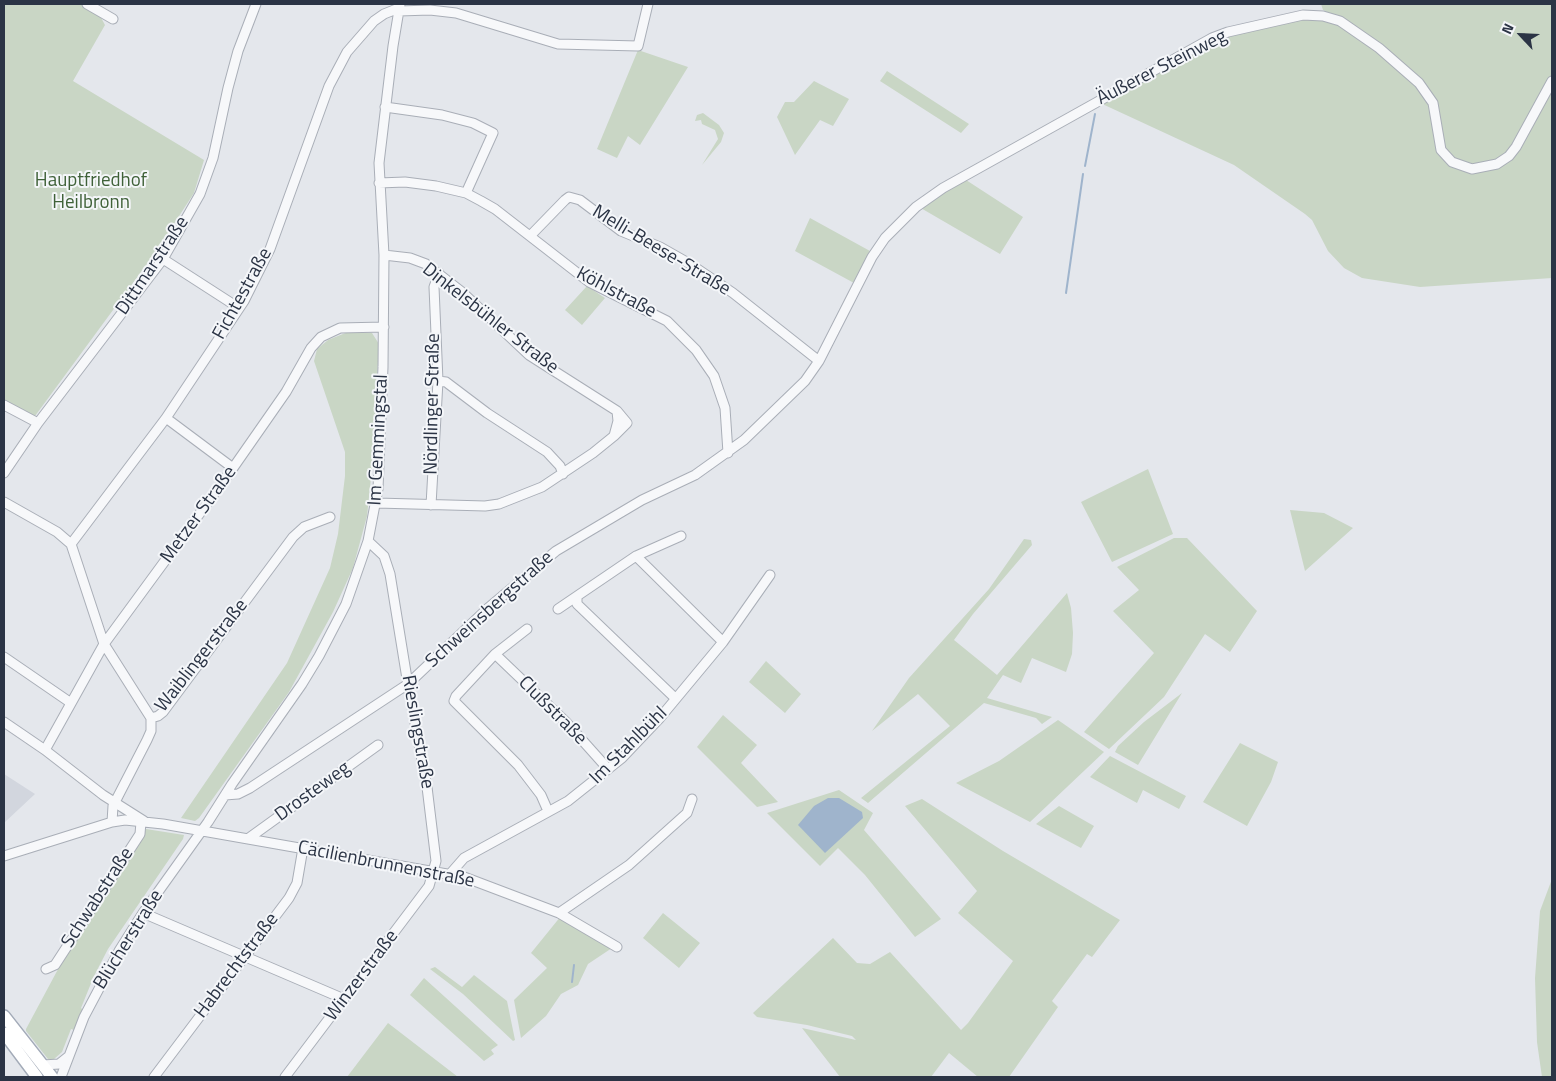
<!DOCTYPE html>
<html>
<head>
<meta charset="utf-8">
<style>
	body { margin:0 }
	#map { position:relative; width:1556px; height:1081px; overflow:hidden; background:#e4e7ec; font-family:"Titillium Web",sans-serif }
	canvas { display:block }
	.frame { position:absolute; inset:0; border:5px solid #2b3445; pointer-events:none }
	.north { position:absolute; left:1496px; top:10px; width:50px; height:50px; -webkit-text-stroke:4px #f4f6f9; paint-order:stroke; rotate:295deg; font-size:14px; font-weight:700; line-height:20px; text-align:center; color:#2b3445 }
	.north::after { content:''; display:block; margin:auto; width:18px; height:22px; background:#2b3445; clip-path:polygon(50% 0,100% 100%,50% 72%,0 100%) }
</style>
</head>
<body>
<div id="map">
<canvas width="1556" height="1081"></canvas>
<div class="frame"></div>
<div class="north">N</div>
</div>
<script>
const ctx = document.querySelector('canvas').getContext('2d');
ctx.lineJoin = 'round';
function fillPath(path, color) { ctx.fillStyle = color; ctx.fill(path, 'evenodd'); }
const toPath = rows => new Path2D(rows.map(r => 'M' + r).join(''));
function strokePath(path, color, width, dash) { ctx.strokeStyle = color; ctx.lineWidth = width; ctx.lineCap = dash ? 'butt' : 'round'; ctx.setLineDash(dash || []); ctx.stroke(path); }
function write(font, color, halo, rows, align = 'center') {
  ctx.font = font + ' "Titillium Web",sans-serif'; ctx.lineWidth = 4; ctx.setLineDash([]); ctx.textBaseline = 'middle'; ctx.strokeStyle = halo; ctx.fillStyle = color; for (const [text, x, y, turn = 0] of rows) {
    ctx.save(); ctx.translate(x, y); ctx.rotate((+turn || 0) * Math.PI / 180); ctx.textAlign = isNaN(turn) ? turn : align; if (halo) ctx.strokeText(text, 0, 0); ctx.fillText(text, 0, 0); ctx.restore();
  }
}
fillPath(toPath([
	[4,774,35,794,4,823]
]), '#d2d6de');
fillPath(toPath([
	[4,4,80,4,99,14,105,25,73,81,204,160,194,193,155,253,35,416,4,400],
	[1321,4,1552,4,1552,278,1420,287,1362,278,1344,268,1328,251,1312,220,1305,214,1234,165,1098,102,1222,35,1302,16,1334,16,1323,10],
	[638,50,688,67,640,145,628,136,617,158,597,149],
	[887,71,969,124,961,133,880,81],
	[814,81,849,99,833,126,820,120,795,155,777,117,785,102,794,102],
	[703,113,719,125,724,133,721,142,702,165,718,139,715,130,702,124,701,120,695,121,697,115],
	[966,180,1023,217,1000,254,919,207],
	[810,218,870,251,854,283,795,251],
	[587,286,605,298,582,325,565,310],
	[348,332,372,333,379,344,372,468,367,516,353,568,333,612,289,692,199,818,195,821,181,818,287,663,330,568,338,534,345,476,345,452,314,361,317,349,328,340],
	[1148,469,1173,534,1112,562,1081,502],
	[1290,510,1324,513,1353,528,1305,571],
	[1174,538,1187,538,1257,611,1230,652,1205,634,1164,697,1109,749,1084,732,1154,653,1113,611,1139,590,1117,567],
	[1024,539,1031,540,1032,545,973,614,954,640,997,675,1067,593,1071,608,1073,633,1072,654,1066,672,1032,658,1021,683,1003,675,987,698,1052,717,1042,724,1036,718,984,703,868,803,861,798,950,726,918,694,872,731,909,678,989,589],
	[766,661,801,694,785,713,749,682],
	[1182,693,1138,765,1115,752,1118,746,1144,722],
	[723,715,757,745,741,763,778,802,757,807,697,747],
	[1058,720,1104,752,1030,822,956,783,999,761],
	[1240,743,1278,762,1271,782,1247,826,1203,802],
	[1110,756,1186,796,1179,809,1143,790,1137,803,1090,777],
	[839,790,873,813,864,830,941,919,915,937,865,875,838,848,820,866,767,813],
	[922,799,1003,851,1120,920,1092,957,1087,954,1052,1001,1058,1007,1009,1077,978,1077,949,1053,931,1077,840,1077,802,1028,856,1040,852,1036,807,1025,757,1017,753,1013,833,938,857,963,870,964,890,952,961,1030,968,1023,1013,961,958,913,977,891,905,806],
	[1059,806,1094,826,1081,848,1036,824],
	[146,829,184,835,183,839,108,949,94,976,81,1008,84,1011,74,1030,71,1029,62,1052,54,1059,48,1059,26,1031,26,1029,64,958],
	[1552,879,1552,1077,1542,1077,1537,1042,1535,978,1540,911],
	[663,913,700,943,679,968,643,938],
	[561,916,612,948,588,964,578,985,561,994,546,1016,521,1038,514,1000,547,968,531,953],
	[435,967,462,987,474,975,507,1001,515,1040,513,1041,463,994,430,969],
	[424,978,498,1045,491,1050,494,1054,484,1061,410,995],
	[388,1023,458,1077,347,1077]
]), '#c9d6c5');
fillPath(toPath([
	[828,798,839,798,862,812,863,818,825,853,798,825,814,806]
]), '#9fb4cc');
strokePath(toPath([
	[1085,166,1095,114],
	[1066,293,1083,174],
	[572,982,574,965]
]), '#9fb4cc', 2);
const minor = toPath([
	[87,4,113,19],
	[399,11,430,10,456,13,558,44,638,46,648,4],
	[385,107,442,115,473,123,493,133,466,193],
	[379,183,405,182,436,186,466,193,481,201,495,209,589,282,667,321,696,350,714,376,725,408,728,453],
	[530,236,565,200,569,197,580,200,621,231,660,247,690,264,733,293,819,361],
	[384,255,410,258,426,264,462,292,529,355,617,411,618,421,614,436,627,423,617,411],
	[163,259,239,308],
	[438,381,446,382,487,413,547,452,560,466,563,474],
	[4,405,38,423],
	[166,418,233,468],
	[4,473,38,423,163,259,200,194,213,158,228,88,238,51,256,4],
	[4,502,57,532,71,544,104,644,151,718,151,731,147,740,113,806,112,822],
	[377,503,485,506,499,504,542,487,593,453,614,436],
	[431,505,438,381,434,287,439,273],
	[71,544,166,418,244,301,270,249,329,86,347,52,374,21,384,14,399,8],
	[636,556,723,642],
	[577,597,577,604,675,698],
	[558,609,636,556,681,536],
	[527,629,495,654,456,696,454,701,518,765,541,795,548,811],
	[495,654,566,722,608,769],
	[4,657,71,703],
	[151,718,158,716,163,712,293,537,304,527,330,517],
	[4,722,45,750,103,795,144,821],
	[45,750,104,644,233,468,286,392,311,348,321,337,340,328,384,327],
	[225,795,238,794,250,788,408,684,487,609,556,551,642,500,695,475,744,440,805,381,819,361,872,257,885,238,916,207,943,188,1212,38,1228,32,1303,15,1323,16,1340,21,1379,48,1419,83,1433,103,1441,150,1452,162,1472,169,1497,164,1509,156,1516,147,1552,81],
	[249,838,378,745],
	[4,856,112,822,125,820,163,824,464,877,559,913,617,947],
	[450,874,464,858,568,801,622,758,659,719,723,642,770,575],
	[143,913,344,999],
	[559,913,629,865,687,813,692,799],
	[46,969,55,965,140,834,141,822],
	[43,1065,59,1064,69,1056],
	[61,1077,84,1017,119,951,143,913,208,822,232,784,302,684,319,656,346,604,368,541,378,489,383,367,384,255,379,163,393,46,400,4],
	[154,1077,289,898,297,883,303,848],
	[285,1077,429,886,436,861,427,787,409,691,390,574,384,556,368,541]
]);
const major = toPath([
	[4,1016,52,1077],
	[4,1033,37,1077]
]);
strokePath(minor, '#a9aeb7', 11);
strokePath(major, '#a3abb8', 14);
strokePath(minor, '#f7f8fa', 9);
strokePath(major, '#fff', 11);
write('19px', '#2b3445', '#f4f6f9', [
	["Äußerer Steinweg",1162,68,-27],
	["Melli-Beese-Straße",661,251,31],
	["Dittmarstraße",153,266,-56],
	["Köhlstraße",616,293,28],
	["Fichtestraße",243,294,-61],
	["Dinkelsbühler Straße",490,319,38],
	["Nördlinger Straße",433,404,-89],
	["Im Gemmingstal",379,440,-87],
	["Metzer Straße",199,515,-54],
	["Schweinsbergstraße",490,610,-42],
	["Waiblingerstraße",202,656,-52],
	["Clußstraße",552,711,45],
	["Rieslingstraße",417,732,80],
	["Im Stahlbühl",629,746,-45],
	["Drosteweg",313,792,-36],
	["Cäcilienbrunnenstraße",386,865,11],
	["Schwabstraße",98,898,-57],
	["Blücherstraße",129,940,-58],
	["Habrechtstraße",237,966,-53],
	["Winzerstraße",362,976,-53]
]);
write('19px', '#3f6138', '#f4f6f9', [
	["Hauptfriedhof",91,181],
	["Heilbronn",91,203]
]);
</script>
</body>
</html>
